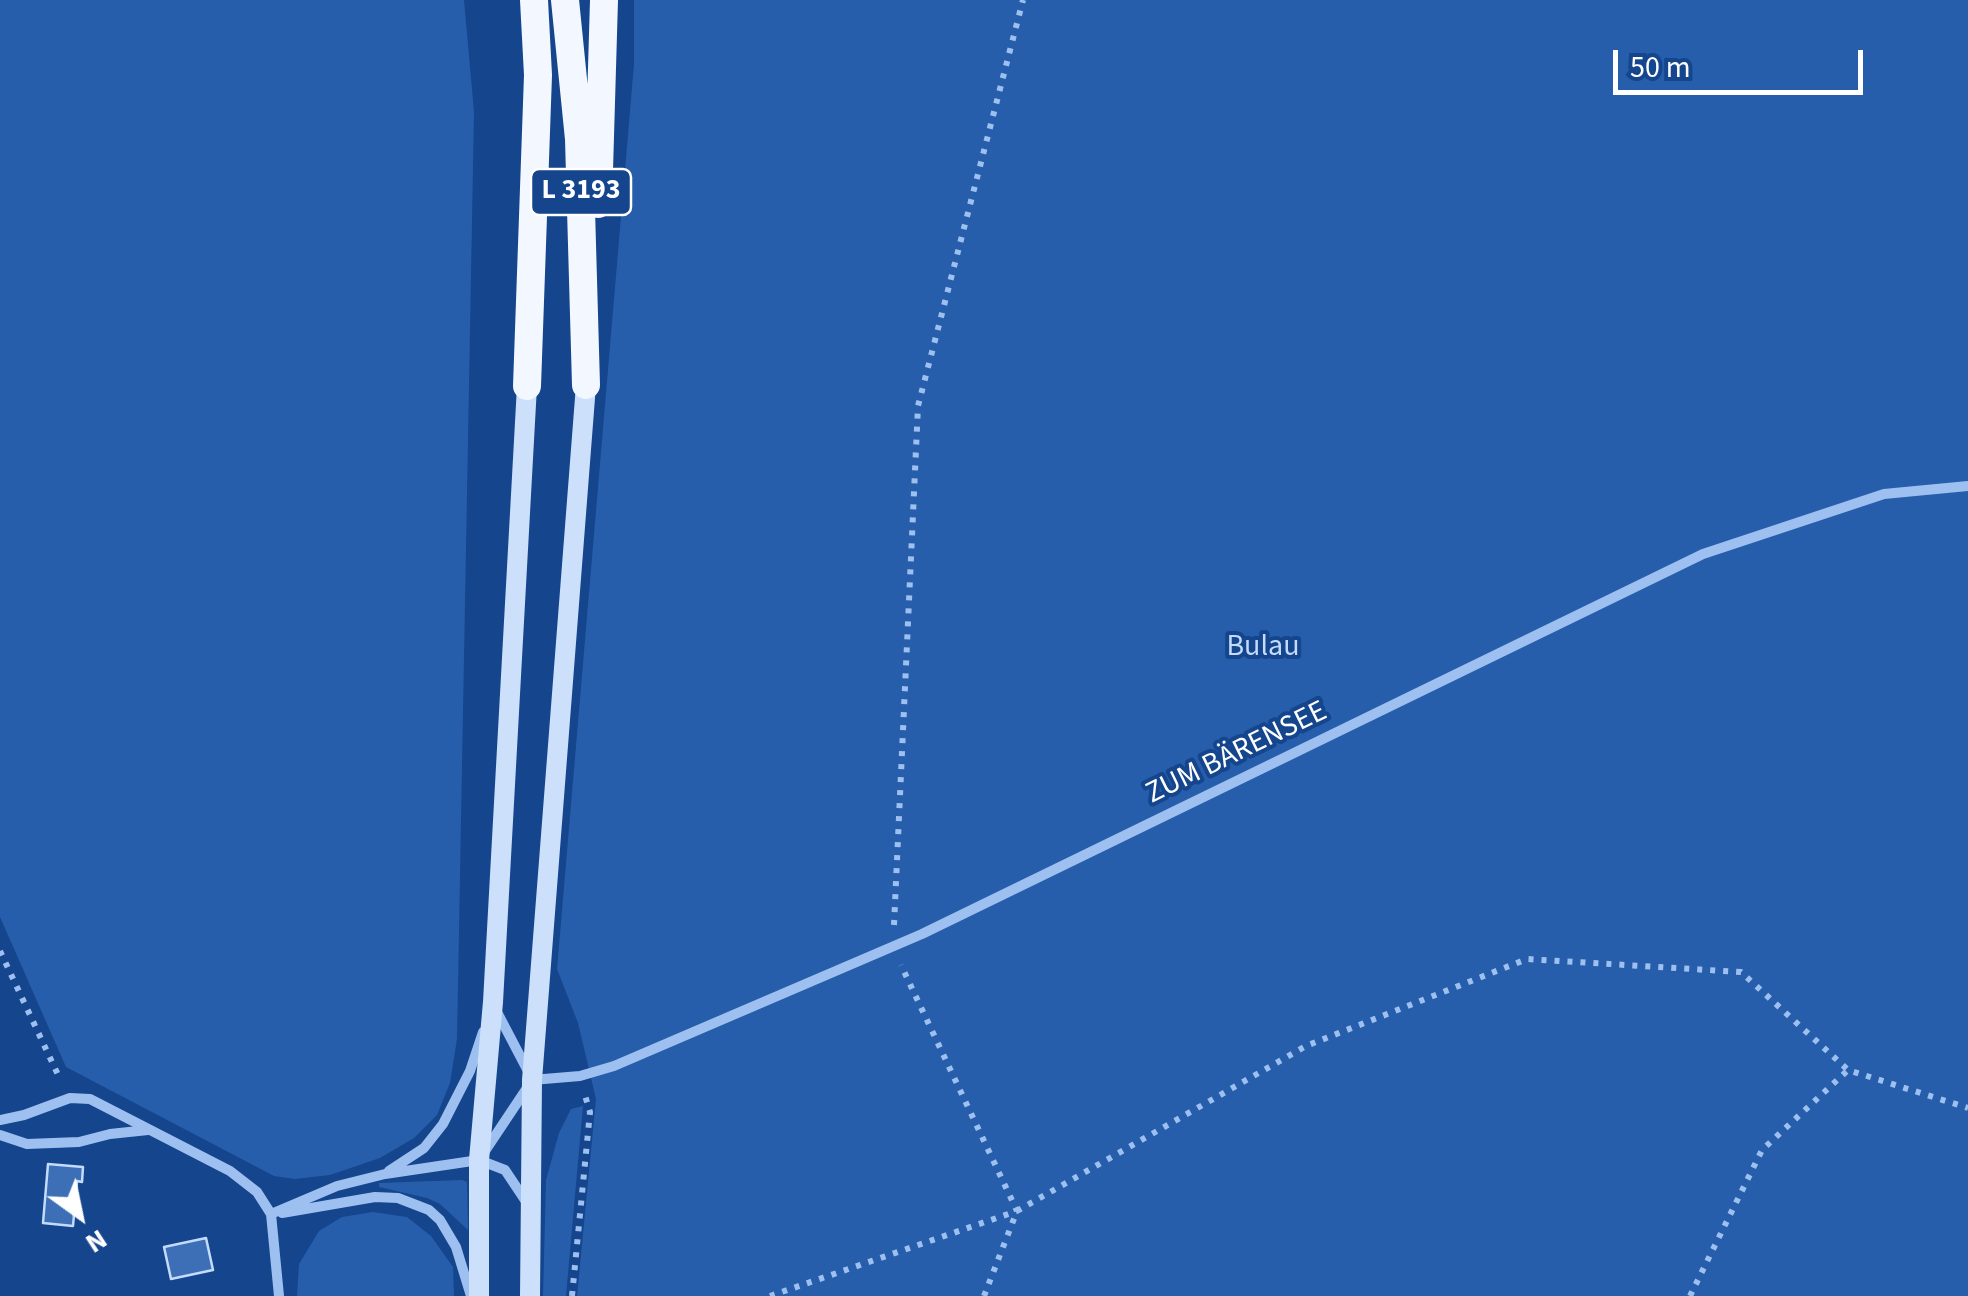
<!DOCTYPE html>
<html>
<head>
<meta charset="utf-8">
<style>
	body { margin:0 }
	#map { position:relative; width:1968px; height:1296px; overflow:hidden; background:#14458d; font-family:"Source Sans 3",sans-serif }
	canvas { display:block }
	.north { position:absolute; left:30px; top:1166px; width:100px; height:100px; -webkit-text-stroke:8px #14458d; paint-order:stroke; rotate:147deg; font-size:28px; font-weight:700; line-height:40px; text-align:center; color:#fff }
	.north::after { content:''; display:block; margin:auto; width:35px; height:45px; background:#fff; clip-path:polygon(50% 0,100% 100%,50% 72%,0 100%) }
	.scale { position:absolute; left:1613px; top:50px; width:250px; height:45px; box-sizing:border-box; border:5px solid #fff; border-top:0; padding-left:12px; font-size:30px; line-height:35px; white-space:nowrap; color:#fff; -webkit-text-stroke:8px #14458d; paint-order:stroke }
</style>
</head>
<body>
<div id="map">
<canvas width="1968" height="1296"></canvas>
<div class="north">N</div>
<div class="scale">50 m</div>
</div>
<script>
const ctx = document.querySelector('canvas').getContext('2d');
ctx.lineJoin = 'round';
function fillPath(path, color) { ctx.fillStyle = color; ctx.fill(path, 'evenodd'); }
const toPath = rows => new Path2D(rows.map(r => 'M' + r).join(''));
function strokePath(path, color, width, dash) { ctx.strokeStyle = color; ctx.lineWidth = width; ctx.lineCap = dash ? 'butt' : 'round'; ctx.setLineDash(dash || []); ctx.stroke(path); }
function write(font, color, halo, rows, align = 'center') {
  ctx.font = font + ' "Source Sans 3",sans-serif'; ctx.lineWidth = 8; ctx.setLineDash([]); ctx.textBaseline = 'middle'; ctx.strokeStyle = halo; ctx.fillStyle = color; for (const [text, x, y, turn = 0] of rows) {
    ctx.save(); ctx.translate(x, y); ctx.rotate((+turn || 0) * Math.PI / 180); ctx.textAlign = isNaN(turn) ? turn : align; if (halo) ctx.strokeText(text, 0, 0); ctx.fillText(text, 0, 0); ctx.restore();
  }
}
fillPath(toPath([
	[0,0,464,0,474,112,457,1039,450,1083,437,1115,414,1138,380,1158,330,1175,295,1179,274,1176,66,1067,0,917],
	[634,0,1968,0,1968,1296,577,1296,596,1099,578,1023,557,969,634,64],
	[583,1106,566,1296,543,1296,546,1180,559,1133,571,1109],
	[462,1180,467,1182,468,1230,440,1204,427,1198,379,1187,379,1183],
	[373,1212,407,1217,431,1236,453,1267,454,1296,297,1296,299,1264,319,1231,342,1217]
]), '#265eac');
const building = toPath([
	[48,1164,83,1167,82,1182,77,1181,73,1226,43,1223,48,1164],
	[206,1238,213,1270,171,1279,164,1247,206,1238]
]);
fillPath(building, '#3d6fb6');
strokePath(building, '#c4dbfc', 2.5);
strokePath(toPath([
	[894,925,918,406,1023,0],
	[0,951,60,1079],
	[572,1296,590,1112,584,1092],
	[770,1296,1017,1211,901,965],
	[984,1296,1017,1211,1306,1046,1527,959,1741,972,1848,1070,1968,1108],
	[1690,1296,1762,1150,1848,1070]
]), '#9ec0f0', 6, [5, 8]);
strokePath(toPath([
	[496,1010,530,1075],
	[532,1080,580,1076,614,1066,922,934,1703,554,1884,494,1968,486],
	[0,1120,24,1115,70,1098,90,1099,230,1171,257,1192,271,1214,279,1296],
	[0,1135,27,1144,79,1142,110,1134,148,1130],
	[483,1154,529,1085],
	[389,1171,424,1148,443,1124,470,1071,483,1032],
	[282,1213,375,1197,398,1198,429,1210,440,1220,456,1247,471,1296],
	[271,1214,337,1186,385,1174,479,1160,505,1170,527,1203]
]), '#9ec0f0', 10);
strokePath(toPath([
	[479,1296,479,1160,493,1002,527,386],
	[530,1296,532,1080,586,385]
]), '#ccdffb', 20);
strokePath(toPath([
	[565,0,579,139,586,385],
	[598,204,604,0],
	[527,386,538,75,534,0]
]), '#f3f7ff', 28);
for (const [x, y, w] of [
	[581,192,100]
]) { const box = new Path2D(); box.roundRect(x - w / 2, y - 23, w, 46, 8); ctx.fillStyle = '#14458d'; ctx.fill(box); strokePath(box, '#fff', 2.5); }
write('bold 28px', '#fff', null, [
	["L 3193",581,192]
]);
write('30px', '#c4dbfc', '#14458d', [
	["Bulau",1263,648]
]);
write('30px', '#fff', '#14458d', [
	["ZUM BÄRENSEE",1237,754,-26]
]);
</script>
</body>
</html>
